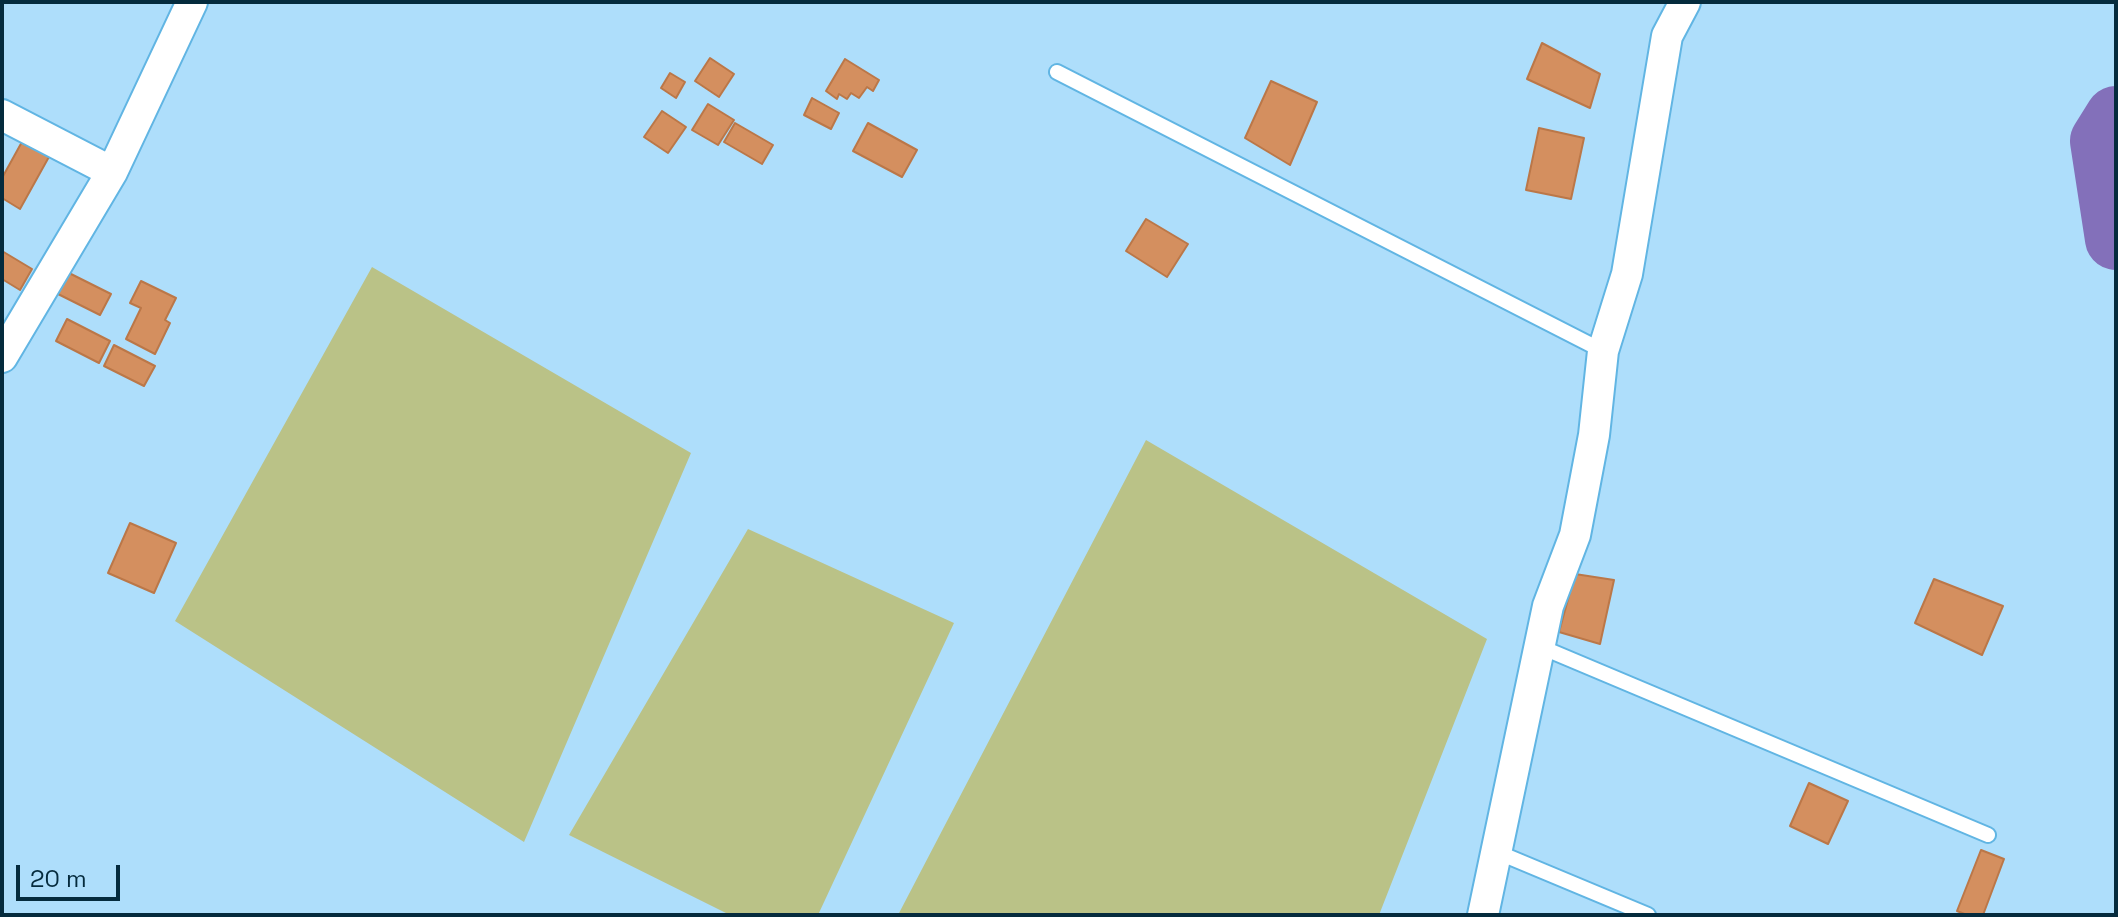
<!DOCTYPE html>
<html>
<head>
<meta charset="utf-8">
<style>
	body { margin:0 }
	#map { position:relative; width:2118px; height:917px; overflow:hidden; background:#aedefb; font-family:"Space Grotesk",sans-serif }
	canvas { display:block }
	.frame { position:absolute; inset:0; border:4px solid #052b3d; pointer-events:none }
	.scale { position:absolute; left:16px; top:865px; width:104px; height:36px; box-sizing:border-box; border:4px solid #052b3d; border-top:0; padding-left:10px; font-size:24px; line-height:28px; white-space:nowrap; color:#052b3d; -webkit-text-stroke:6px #aedefb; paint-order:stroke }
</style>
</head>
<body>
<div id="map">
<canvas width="2118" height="917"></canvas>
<div class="frame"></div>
<div class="scale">20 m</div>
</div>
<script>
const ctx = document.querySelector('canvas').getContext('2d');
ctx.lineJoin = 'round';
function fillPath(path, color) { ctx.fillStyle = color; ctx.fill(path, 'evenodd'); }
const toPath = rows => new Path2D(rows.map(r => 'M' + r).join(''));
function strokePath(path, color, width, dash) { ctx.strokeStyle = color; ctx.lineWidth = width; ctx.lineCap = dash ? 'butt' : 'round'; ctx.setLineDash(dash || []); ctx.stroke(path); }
fillPath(toPath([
	[372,267,691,453,524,842,175,621],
	[1146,440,1487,639,1379,915,898,915],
	[748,529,954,623,818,915,730,915,569,835]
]), '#bac287');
strokePath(toPath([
	[2116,117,2101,141,2116,239]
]), '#8370ba', 62);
const building = toPath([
	[1542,43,1600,74,1590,108,1527,79,1542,43],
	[710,58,734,74,719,97,695,81,710,58],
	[845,59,879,80,873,91,867,87,859,98,851,93,847,99,839,94,837,99,826,91,845,59],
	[670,73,685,82,676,98,661,88,670,73],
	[1271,81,1317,102,1290,165,1245,138,1271,81],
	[812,98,839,113,831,129,804,115,812,98],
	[708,104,734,120,718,145,692,130,708,104],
	[662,111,686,127,668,153,644,137,662,111],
	[735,123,773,145,762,164,724,142,735,123],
	[868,123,917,150,902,177,853,151,868,123],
	[1539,128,1584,138,1571,199,1526,190,1539,128],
	[23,140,50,155,20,209,2,198,2,178,23,140],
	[1146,219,1188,244,1167,277,1126,251,1146,219],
	[2,251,32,269,20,290,2,279,2,251],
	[67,272,111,294,100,315,56,293,67,272],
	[141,281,176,298,165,320,170,323,155,354,126,339,141,308,130,303,141,281],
	[67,319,110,341,99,363,56,341,67,319],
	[114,345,155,366,144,386,104,366,114,345],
	[130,523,176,543,154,593,108,573,130,523],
	[1575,574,1614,580,1600,644,1559,632,1575,574],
	[1934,579,2003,606,1982,655,1915,623,1934,579],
	[1809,783,1848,801,1828,844,1790,826,1809,783],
	[1981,850,2004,859,1983,915,1967,915,1957,911,1981,850]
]);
fillPath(building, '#d48f5f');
strokePath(building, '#bb7748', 2);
const lane = toPath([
	[1057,72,1603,351],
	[1541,647,1988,835],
	[1497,852,1648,915]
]);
const street = toPath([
	[2,115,112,172],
	[2,357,112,172,192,2],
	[1483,915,1548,606,1575,535,1594,435,1603,351,1627,274,1667,36,1685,2]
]);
strokePath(lane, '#61b5e3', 18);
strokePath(street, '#61b5e3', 34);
strokePath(lane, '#fff', 14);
strokePath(street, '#fff', 30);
</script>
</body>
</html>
